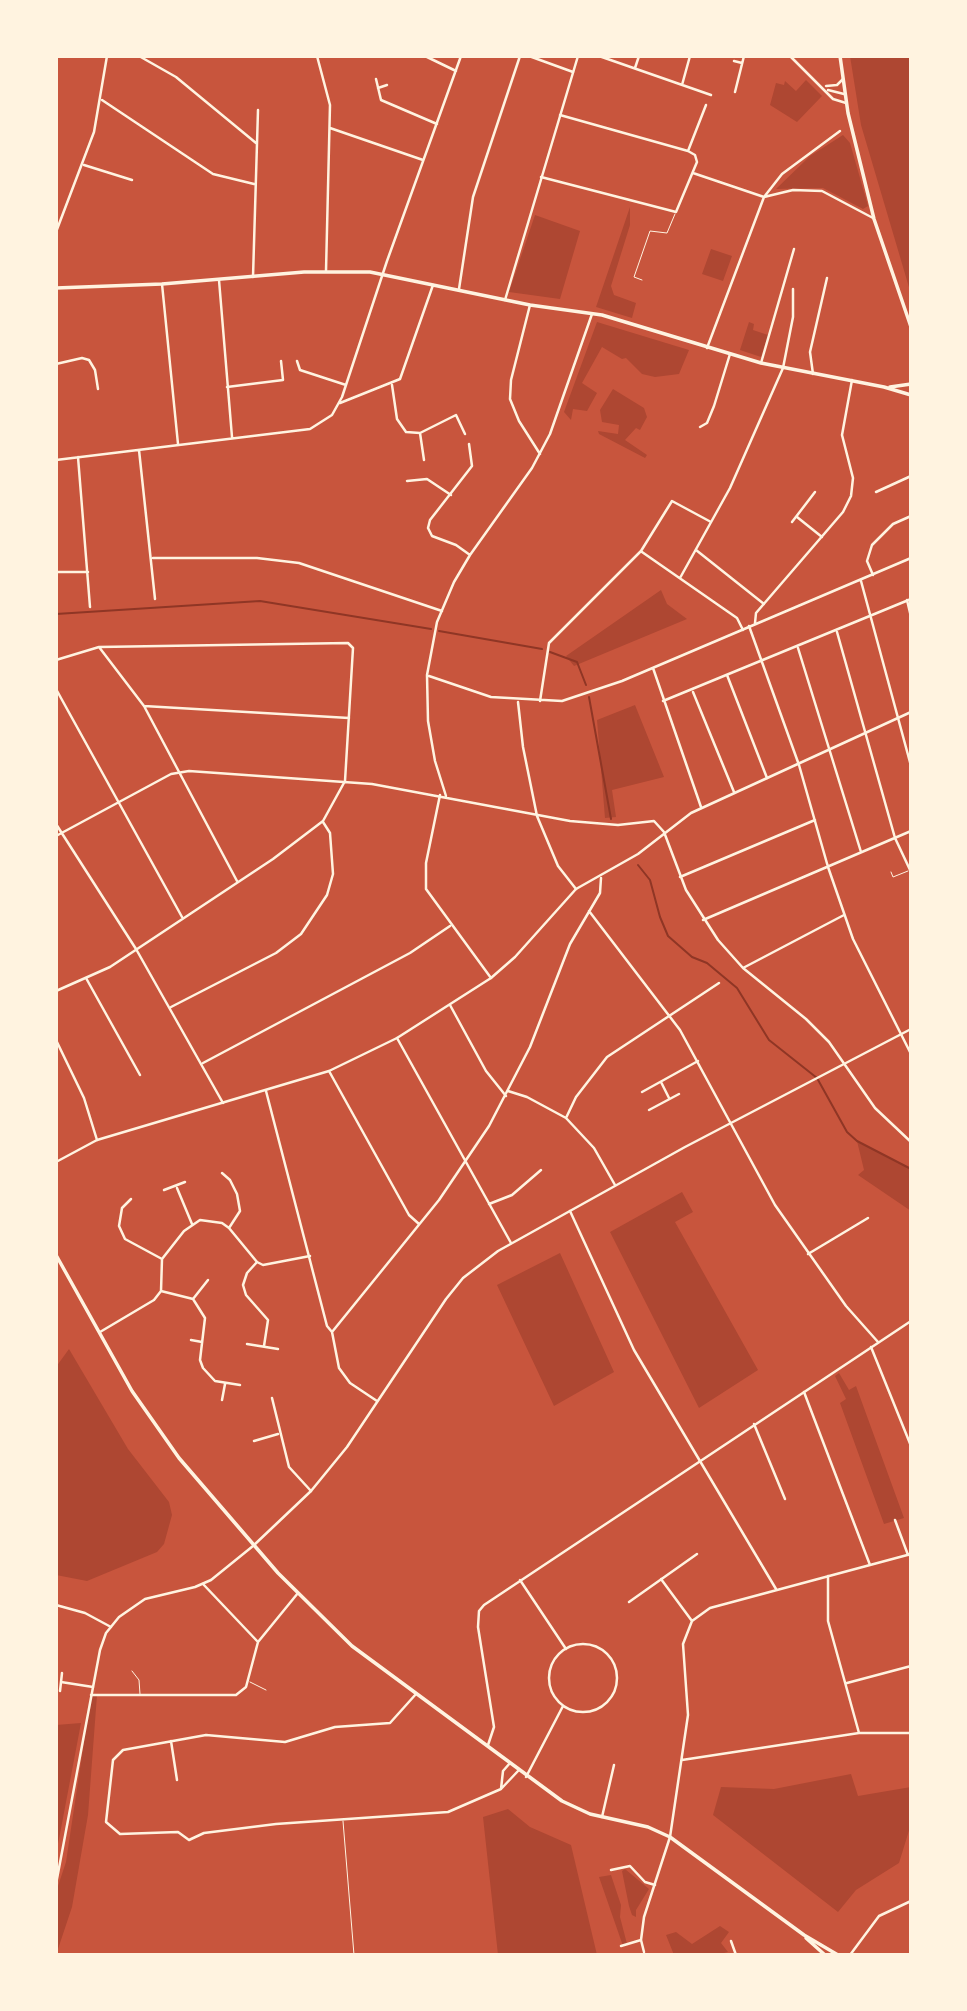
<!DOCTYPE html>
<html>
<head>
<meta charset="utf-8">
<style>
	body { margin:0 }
	#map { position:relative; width:967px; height:2011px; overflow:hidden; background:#c8553d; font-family:Rubik,sans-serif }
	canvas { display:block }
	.frame { position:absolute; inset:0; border:58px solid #fff3e0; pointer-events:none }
</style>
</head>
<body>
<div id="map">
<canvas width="967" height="2011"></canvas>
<div class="frame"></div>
</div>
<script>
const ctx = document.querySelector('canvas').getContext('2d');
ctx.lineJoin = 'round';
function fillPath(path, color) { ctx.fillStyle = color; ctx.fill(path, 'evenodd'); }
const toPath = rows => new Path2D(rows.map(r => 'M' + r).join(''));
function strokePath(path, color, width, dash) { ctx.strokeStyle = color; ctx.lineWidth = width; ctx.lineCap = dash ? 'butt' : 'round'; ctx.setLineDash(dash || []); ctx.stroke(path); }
fillPath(toPath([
	[850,56,911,56,911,294,861,125],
	[806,80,822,96,797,122,770,105,776,83,784,85,785,81,796,91],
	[843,135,850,143,868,206,863,209,823,188,776,189,810,156],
	[630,207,630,225,611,286,614,295,636,303,632,318,596,307],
	[535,215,580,231,560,299,509,292],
	[711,249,732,256,723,281,702,274],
	[597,322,689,350,679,374,655,377,642,374,626,358,622,359,602,347,582,383,597,393,587,411,573,409,571,420,564,412],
	[749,322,754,324,753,330,768,335,761,357,740,350],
	[613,389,644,408,647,417,640,430,636,428,625,440,647,455,645,458,599,434,598,431,618,434,619,425,602,422,600,410],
	[661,590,667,604,687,619,574,666,566,656],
	[635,705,664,777,612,790,616,817,605,818,597,720],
	[857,1141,911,1169,911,1211,858,1175,864,1170],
	[682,1192,693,1212,675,1222,758,1370,699,1408,610,1232],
	[560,1253,614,1372,554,1406,497,1285],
	[69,1349,128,1449,169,1502,172,1515,164,1544,157,1552,87,1581,56,1575,56,1367],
	[839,1373,849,1390,856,1386,904,1518,884,1524,840,1403,846,1399,835,1376],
	[91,1695,97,1695,88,1815,72,1907,56,1955,56,1892,66,1862],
	[81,1723,59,1839,56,1852,56,1725],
	[851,1774,858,1796,911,1787,911,1824,899,1863,856,1890,838,1912,713,1815,721,1787,774,1789],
	[508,1809,530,1827,571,1845,597,1955,498,1955,483,1817],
	[625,1869,649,1889,636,1910,636,1917,632,1915,629,1906,622,1871],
	[611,1875,621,1905,620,1917,627,1944,623,1946,599,1877],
	[720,1926,729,1932,721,1943,728,1952,716,1955,674,1955,666,1935,676,1932,692,1944]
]), '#ae4732');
strokePath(toPath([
	[56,614,260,601,431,629],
	[439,631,542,649],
	[550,652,577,662,586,685],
	[589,697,611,819],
	[638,865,650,880,660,917,668,936,692,957,707,963,737,988,769,1040,817,1078,847,1132,857,1141,911,1169]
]), '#8f3625', 2);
strokePath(toPath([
	[642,280,634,277,650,231,667,233,675,214],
	[891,872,893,877,908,871],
	[132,1671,139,1680,140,1694],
	[250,1682,266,1690],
	[343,1821,354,1955]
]), '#fff3e0', 1);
strokePath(toPath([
	[139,56,176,77,256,143],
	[317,56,330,105,326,271],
	[425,56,456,71],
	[529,56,573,72],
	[599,56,711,95],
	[734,61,742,63],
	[635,68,639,56],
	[376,79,381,100,437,124],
	[682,85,690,56],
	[378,88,387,85],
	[735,92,744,56],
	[102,100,213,174,254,184],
	[560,115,688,151],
	[330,128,423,160],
	[84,165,132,180],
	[693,173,764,197,793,190,822,191,873,218],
	[541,177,676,212,697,162,695,155,688,151,706,105],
	[253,277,258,110],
	[219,280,232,437],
	[162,284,178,444],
	[459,289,473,197,520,56],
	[530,305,511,380,510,399,519,421,540,454],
	[707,348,764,197,782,174,840,131],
	[297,361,300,370,346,385],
	[761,363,794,249],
	[56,364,82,358,89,360,95,370,98,389],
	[813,374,810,352,827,278],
	[392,385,397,419,406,432,420,433,456,415,465,434],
	[227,387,283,380,281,361],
	[340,403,400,379,433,285],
	[700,427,707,423,714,406,730,354],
	[420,433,424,460],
	[469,444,472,466,430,520,428,528,432,536,456,545,470,555],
	[139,450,155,599],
	[78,457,90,607],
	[56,460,310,429,332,415,342,397,387,261,461,56],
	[407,481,427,479,451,495],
	[876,492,911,476],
	[797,517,822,537],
	[792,522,815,492],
	[696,550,764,604],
	[642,552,737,618,743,630],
	[153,558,257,558,299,563,442,611],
	[56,572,88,572],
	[873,575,867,561,872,545,893,524,911,516],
	[680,578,730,488,783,368,793,317,793,289],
	[861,581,911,766],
	[907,600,911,617],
	[755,623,756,613,843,512,851,496,853,478,842,435,852,380],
	[749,626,799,765,828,867,853,939,911,1054],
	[837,632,895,838,911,872],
	[99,647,144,706,237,881],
	[798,648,861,852],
	[56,660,99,647,348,643,353,648,345,781,323,821,273,859,110,967,56,991],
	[653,668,701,807],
	[727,675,767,778],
	[429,676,491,697,562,701,622,681,911,558],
	[56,689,182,917],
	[693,692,734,792],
	[540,701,549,643,641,551,672,501,711,522],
	[663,701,911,599],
	[518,702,523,747,537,816,558,866,576,889],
	[144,706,349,718],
	[440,795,426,863,426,889,491,978],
	[446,796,435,761,428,721,427,675,437,622,454,582,470,555,532,468,550,434,592,314],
	[56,824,136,949,223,1103],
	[56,836,171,774,189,771,372,784,570,821,618,825,654,821,664,832,686,890,718,940,743,968,806,1019,829,1042,875,1108,911,1142],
	[680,877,815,820],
	[589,911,680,1030,775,1205,846,1306,878,1342],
	[703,920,911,831],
	[743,968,844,915],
	[86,978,140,1075],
	[450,1005,486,1071,506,1096],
	[171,1007,276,953,301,934,327,895,333,874,330,833,323,822],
	[397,1038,511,1243],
	[56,1040,84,1098,97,1140],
	[203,1063,410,953,450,926],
	[329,1071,409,1215,419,1224],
	[661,1082,669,1098],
	[266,1091,327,1326,332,1332],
	[508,1091,527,1097,566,1118,594,1148,615,1185],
	[642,1092,698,1061],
	[649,1110,679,1094],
	[566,1118,576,1097,607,1057,719,983],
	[222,1173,230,1180,237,1194,240,1211,229,1228],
	[177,1188,192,1224],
	[164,1190,185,1182],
	[131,1199,122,1208,119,1226,125,1239,162,1259],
	[489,1204,512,1195,541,1170],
	[570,1211,634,1350,776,1589],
	[808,1254,868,1218],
	[257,1262,247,1273,243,1285,246,1295,268,1320,264,1346],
	[161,1291,193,1299,208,1280],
	[193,1299,205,1318,200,1360,203,1368,215,1381,240,1385],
	[100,1332,154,1300,161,1291,162,1259,184,1231,200,1220,222,1223,229,1228,257,1262,263,1265,310,1256],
	[191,1340,202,1342],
	[247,1344,278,1349],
	[871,1347,911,1446],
	[804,1392,870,1565],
	[272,1398,289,1467,311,1491],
	[222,1400,225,1384],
	[377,1401,350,1383,339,1368,332,1332,439,1200,489,1126,530,1047,570,944,600,893,601,878],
	[754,1424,785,1499],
	[254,1441,278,1434],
	[895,1520,908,1555],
	[828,1576,828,1621,859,1733],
	[661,1579,692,1621],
	[520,1580,566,1649],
	[203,1584,258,1642],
	[629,1602,697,1554],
	[56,1605,85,1613,111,1627],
	'549 1678a34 34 0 1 1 68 0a34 34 0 1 1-68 0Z',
	[61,1682,93,1687],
	[847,1683,911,1666],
	[60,1691,62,1673],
	[416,1694,390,1723,335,1727,285,1742,206,1735,123,1750,113,1760,106,1822,120,1834,178,1832,189,1840,204,1833,276,1824,448,1812,501,1789,518,1771],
	[91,1695,236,1695,246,1687,258,1642,298,1593],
	[171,1741,177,1780],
	[682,1760,859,1733,911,1733],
	[526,1777,563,1706],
	[501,1789,503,1771,510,1763],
	[602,1817,614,1765],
	[611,1870,630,1866,645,1882,655,1885],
	[641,1940,644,1952],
	[731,1941,736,1955],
	[621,1946,641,1940,644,1917,670,1837,688,1715,683,1644,692,1621,710,1608,911,1554],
	[850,1955,879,1916,911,1901]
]), '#fff3e0', 2.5);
strokePath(toPath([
	[790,56,833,99,846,103],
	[826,86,837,85,843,79],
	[828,90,844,94],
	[56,232,94,132,107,56],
	[505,300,578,56],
	[56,1162,97,1140,329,1071,397,1038,491,978,515,957,576,889,638,854,691,813,911,712],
	[488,1745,494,1727,478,1627,479,1611,484,1605,911,1321],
	[56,1884,100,1650,106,1633,119,1617,145,1599,195,1587,211,1580,253,1546,311,1491,347,1447,446,1299,463,1278,498,1251,685,1147,911,1029]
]), '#fff3e0', 2.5);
strokePath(toPath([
	[840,56,848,113,874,219,911,327]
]), '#fff3e0', 3.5);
strokePath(toPath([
	[56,288,162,284,304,272,370,272,530,305,602,315,761,363,884,387,911,395],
	[890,387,911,384]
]), '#fff3e0', 3.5);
strokePath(toPath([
	[56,1255,132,1391,179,1458,278,1573,352,1646,562,1801,590,1814,648,1827,670,1837,804,1935,838,1955],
	[806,1938,825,1955]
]), '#fff3e0', 3.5);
</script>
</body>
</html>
